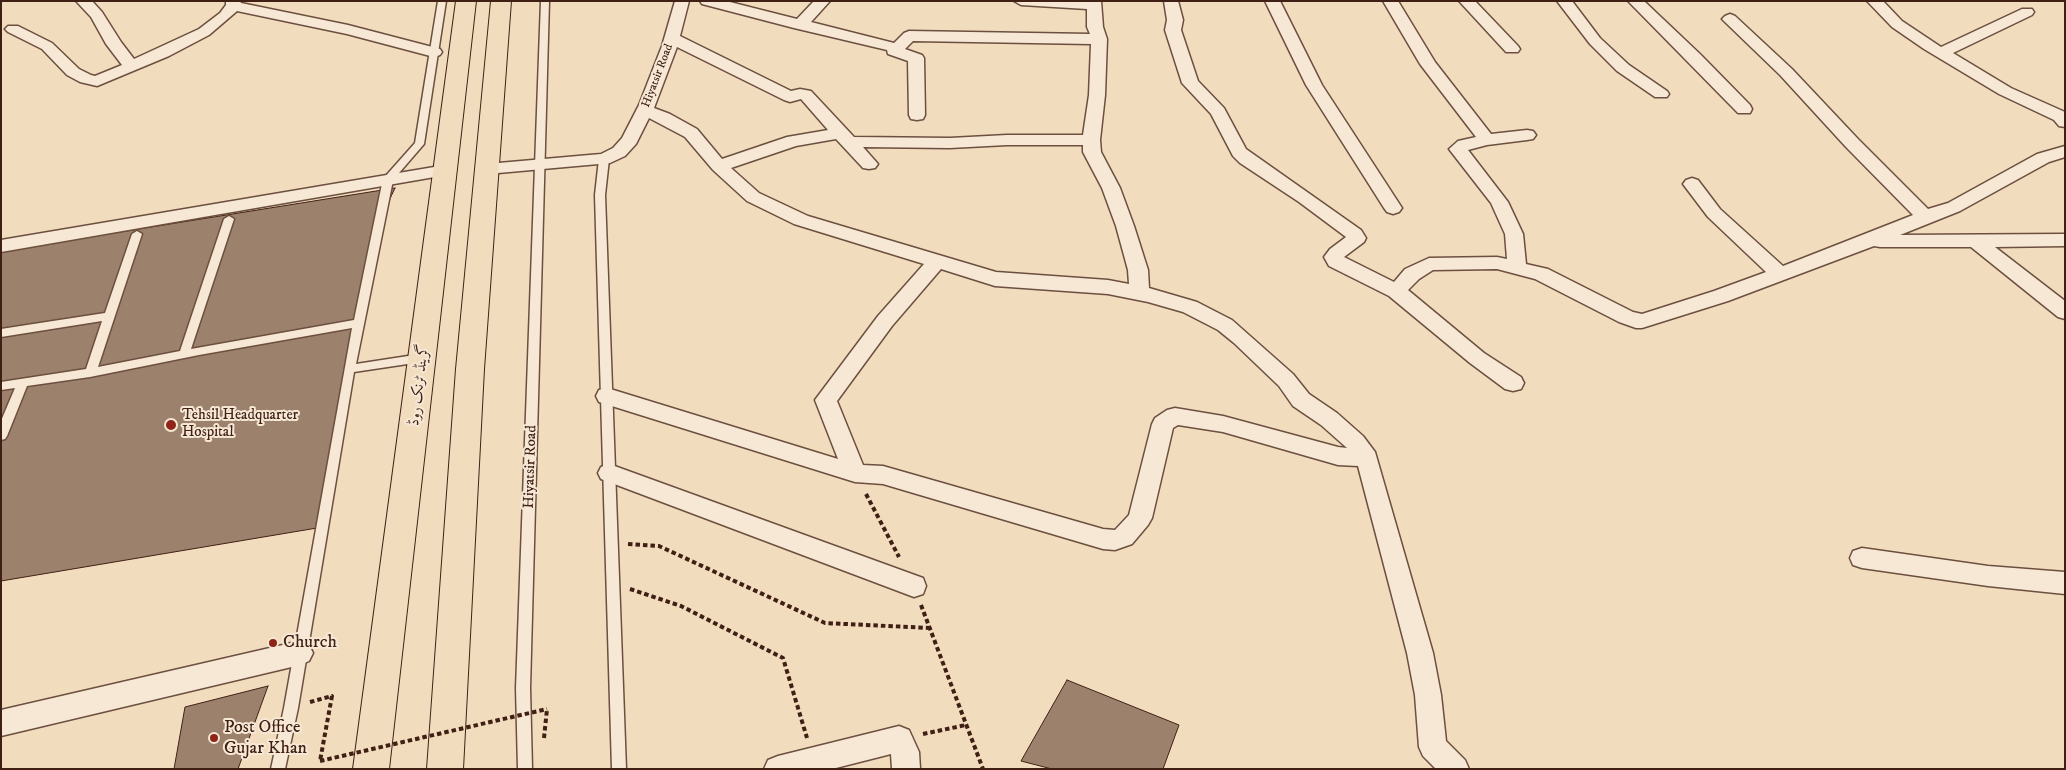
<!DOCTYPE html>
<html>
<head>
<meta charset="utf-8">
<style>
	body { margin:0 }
	#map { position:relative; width:2066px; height:770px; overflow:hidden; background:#f1dcbe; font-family:"IM FELL DW Pica",serif }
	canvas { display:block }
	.frame { position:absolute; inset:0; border:2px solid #402015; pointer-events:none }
</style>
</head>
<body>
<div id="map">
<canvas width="2066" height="770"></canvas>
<div class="frame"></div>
</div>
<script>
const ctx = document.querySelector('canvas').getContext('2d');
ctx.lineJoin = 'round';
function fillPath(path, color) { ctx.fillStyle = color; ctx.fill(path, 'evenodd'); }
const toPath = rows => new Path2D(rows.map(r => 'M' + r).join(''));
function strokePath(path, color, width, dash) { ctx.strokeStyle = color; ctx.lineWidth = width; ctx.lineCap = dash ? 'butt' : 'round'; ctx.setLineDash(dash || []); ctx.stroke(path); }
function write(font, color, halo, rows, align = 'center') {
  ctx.font = font + ' "IM FELL DW Pica",Amiri,serif'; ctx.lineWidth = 4; ctx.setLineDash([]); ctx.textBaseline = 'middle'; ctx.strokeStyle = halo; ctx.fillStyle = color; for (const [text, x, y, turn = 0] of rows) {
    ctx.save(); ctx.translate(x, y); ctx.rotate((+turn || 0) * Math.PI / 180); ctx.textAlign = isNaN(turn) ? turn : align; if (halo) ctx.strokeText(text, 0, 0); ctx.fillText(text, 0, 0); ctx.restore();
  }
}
const building = toPath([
	[395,188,381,218,323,527,1,581,1,251,395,188],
	[1067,680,1179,725,1163,769,1052,769,1021,761,1067,680],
	[268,686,238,769,174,769,185,707,268,686]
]);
fillPath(building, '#9c826d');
strokePath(building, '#402015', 1);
const lane = toPath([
	[438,1,446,1,424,144,393,180,356,364,421,354,427,358,421,362,354,372,298,708,285,769,271,769,284,708,352,328,199,355,90,377,27,386,7,436,5,439,1,440,1,421,15,388,1,390,1,382,86,369,102,321,1,337,1,329,105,313,132,234,137,231,142,234,98,367,180,351,224,219,229,216,234,219,191,349,354,320,383,179,415,143,438,1],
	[541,1,549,1,530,688,532,769,518,769,516,688,541,1],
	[604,156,609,159,605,195,626,769,612,769,595,195,599,159,604,156]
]);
const street = toPath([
	[76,1,92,1,102,12,121,42,134,59,199,29,220,13,226,5,226,1,240,1,241,3,348,25,440,49,442,52,440,55,434,57,347,34,237,11,209,35,169,56,97,86,80,82,67,75,42,49,8,32,5,29,8,26,18,26,52,43,79,69,91,75,95,76,122,65,106,44,91,17,76,1],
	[675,1,689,1,680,36,791,91,800,89,811,91,854,137,950,138,1007,135,1083,135,1089,95,1091,44,913,41,905,49,922,55,924,58,925,115,923,119,917,120,911,119,909,115,908,61,888,54,887,50,794,28,702,4,700,1,726,1,797,19,814,1,830,1,811,22,894,43,904,33,909,31,1090,34,1087,27,1087,9,1021,5,1014,1,1101,1,1103,27,1107,39,1105,95,1100,140,1101,152,1120,188,1134,226,1148,270,1149,288,1197,302,1232,320,1293,374,1309,394,1337,413,1363,436,1375,452,1433,653,1441,695,1446,741,1465,760,1469,769,1436,769,1423,756,1419,747,1415,695,1407,653,1358,466,1338,465,1223,432,1178,425,1173,428,1152,518,1148,525,1132,544,1115,550,1103,549,883,484,855,482,599,402,596,396,599,390,607,388,838,459,815,400,878,316,924,264,794,224,747,201,713,170,685,137,649,118,636,144,625,156,610,163,487,174,481,173,478,169,481,165,487,164,601,154,613,148,622,138,639,105,662,46,675,1],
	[677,47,784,100,790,102,801,99,828,130,787,137,722,159,697,129,670,114,654,108,677,47],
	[836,139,863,168,869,169,875,168,878,164,863,147,950,148,1007,145,1083,145,1083,152,1102,188,1116,226,1128,270,1129,284,1108,280,996,272,808,216,759,193,731,168,796,146,836,139],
	[941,269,995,286,1108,294,1148,302,1183,312,1218,330,1234,343,1279,386,1293,406,1321,425,1347,448,1338,447,1223,416,1175,408,1167,410,1155,418,1152,424,1129,515,1115,530,1103,529,883,466,863,465,837,401,892,326,941,269],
	[1164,1,1178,1,1183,20,1181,30,1198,81,1224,108,1246,149,1361,230,1366,238,1364,242,1344,257,1394,282,1405,269,1429,258,1497,257,1507,259,1505,234,1491,203,1449,149,1458,141,1476,137,1420,64,1383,1,1398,1,1435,62,1491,134,1527,130,1533,131,1536,135,1533,139,1527,140,1487,145,1468,150,1508,202,1523,234,1526,264,1548,269,1633,312,1642,314,1714,291,1766,272,1708,217,1683,184,1686,180,1692,178,1698,180,1720,209,1783,266,1913,215,1846,147,1780,75,1725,22,1722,19,1725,16,1730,14,1735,16,1792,69,1858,139,1928,209,1948,203,2037,154,2065,146,2065,157,2049,162,1960,211,1900,235,2065,234,2065,246,1995,247,2065,301,2065,319,2058,317,1971,247,1880,247,1874,246,1728,301,1642,328,1636,328,1619,322,1535,279,1497,269,1433,270,1419,279,1408,290,1484,353,1521,377,1524,383,1521,389,1513,391,1505,389,1470,363,1389,296,1329,266,1324,257,1330,249,1346,237,1299,202,1240,163,1233,156,1211,114,1182,83,1165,30,1167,20,1164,1],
	[1265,1,1280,1,1322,85,1402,208,1399,212,1393,214,1387,212,1384,208,1306,85,1265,1],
	[1459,1,1475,1,1518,46,1520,49,1518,52,1506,52,1459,1],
	[1557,1,1572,1,1600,38,1629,65,1667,91,1669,94,1667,97,1655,97,1617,71,1590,44,1557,1],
	[1628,1,1644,1,1701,55,1750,105,1752,109,1750,113,1738,113,1628,1],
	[1867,1,1883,1,1902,21,1941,47,2022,9,2032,9,2034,12,2032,15,1953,53,2011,88,2065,112,2065,127,2059,126,2054,120,1999,94,1924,49,1892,27,1867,1],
	[446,165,452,166,455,170,452,174,1,252,1,240,446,165],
	[609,464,923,578,926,586,923,594,914,597,601,479,598,473,601,467,609,464],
	[1862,548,1988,566,2065,572,2065,594,1988,586,1862,568,1853,565,1850,558,1853,551,1862,548],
	[300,641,309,645,313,653,309,661,300,665,1,736,1,710,300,641],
	[899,726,909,730,919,752,920,769,892,769,891,754,832,769,764,769,768,760,778,756,899,726]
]);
const highway = toPath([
	[456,1,476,1,389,769,353,769,456,1],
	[491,1,511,1,484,369,463,769,427,769,456,369,491,1]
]);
strokePath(lane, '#6c4f3f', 3);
strokePath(street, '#6c4f3f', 3);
strokePath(highway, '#402015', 2);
strokePath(toPath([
	[866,494,899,557],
	[628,544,659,546,825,623,930,628],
	[630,589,681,606,783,658,807,738],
	[921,605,983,769],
	[310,702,332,696,320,761],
	[923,734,966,725],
	[544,738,547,709]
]), '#402015', 4, [4.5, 3]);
fillPath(lane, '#f6e8d5');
fillPath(street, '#f6e8d5');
fillPath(highway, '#f1dcbe');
strokePath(toPath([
	[320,761,547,709]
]), '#402015', 4, [4.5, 3]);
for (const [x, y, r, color] of [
	[171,425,6,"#8f2418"],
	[273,643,5,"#8f2418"],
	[214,738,5,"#8f2418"]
]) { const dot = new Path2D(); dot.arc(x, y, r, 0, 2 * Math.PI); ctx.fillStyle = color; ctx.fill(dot); strokePath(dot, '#f6e8d5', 2); }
write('12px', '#402015', '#f6e8d5', [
	["Hiyatsir Road",658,76,-69]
]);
write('15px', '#402015', '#f6e8d5', [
	["گرینڈ ٹرنک روڈ",420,385,-83],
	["Hiyatsir Road",531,467,-88]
]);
write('15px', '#402015', '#f6e8d5', [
	["Tehsil Headquarter",182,416],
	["Hospital",182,433]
], 'left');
write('18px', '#402015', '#f6e8d5', [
	["Church",283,643],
	["Post Office",224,728],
	["Gujar Khan",224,749]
], 'left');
</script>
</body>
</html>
